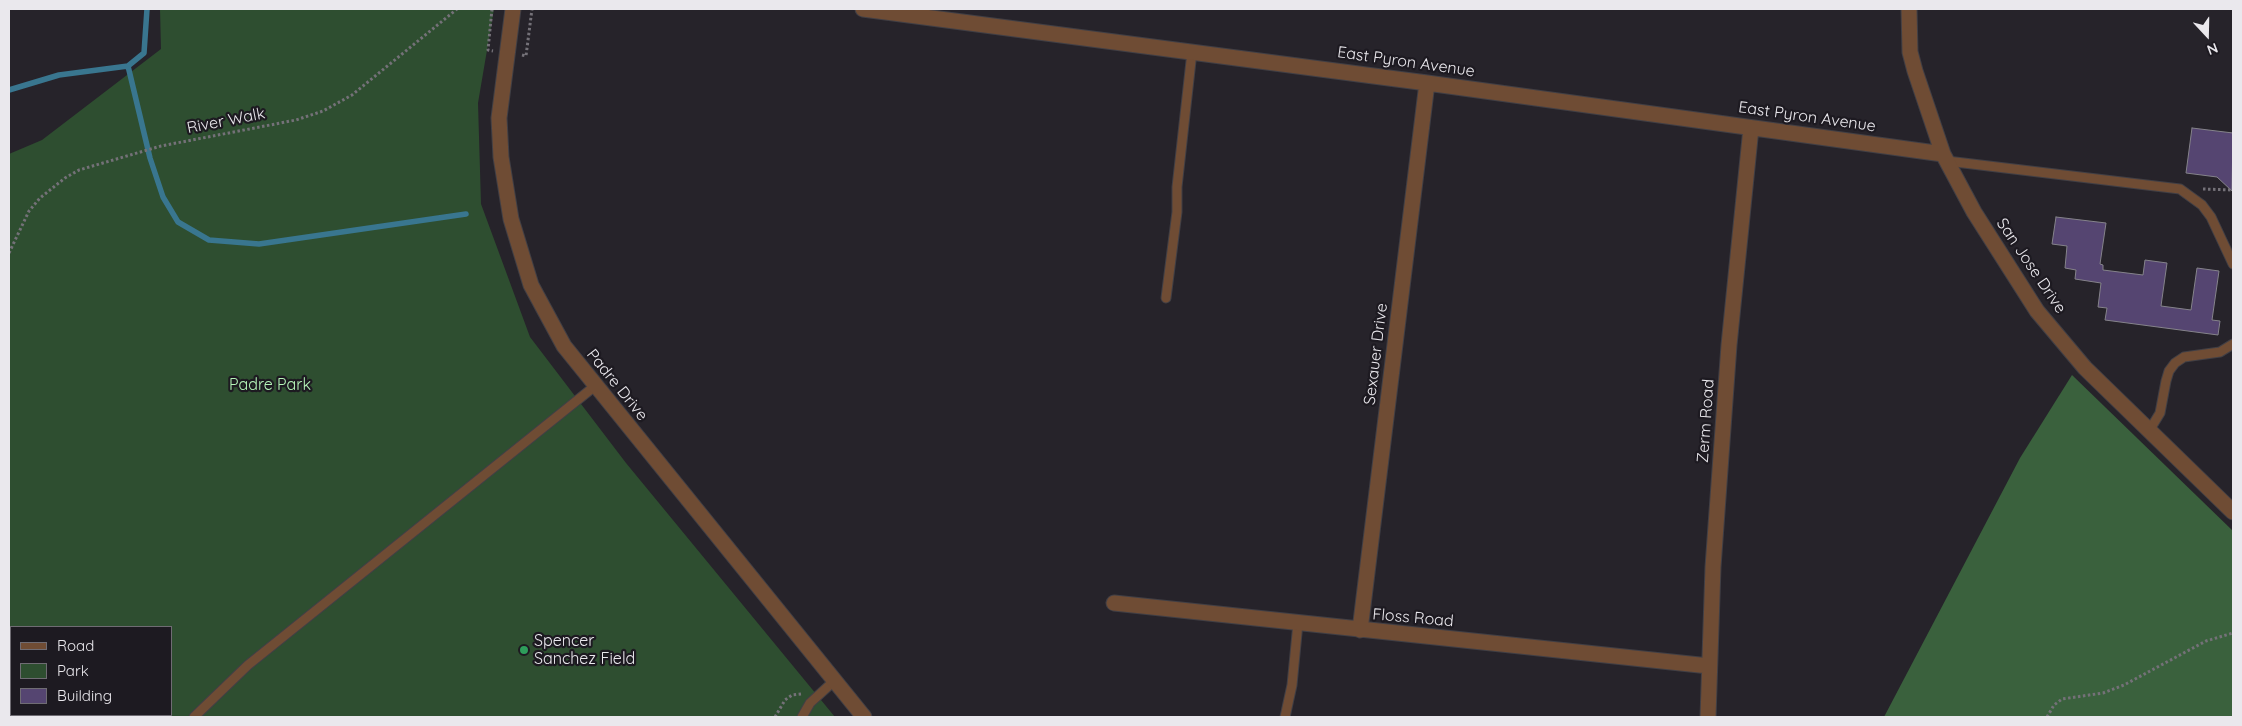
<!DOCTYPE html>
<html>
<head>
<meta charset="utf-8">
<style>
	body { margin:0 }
	#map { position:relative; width:2242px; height:726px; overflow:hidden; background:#26232a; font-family:Quicksand,sans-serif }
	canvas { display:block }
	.frame { position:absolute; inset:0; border:10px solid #eae8ed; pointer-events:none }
	.legend { position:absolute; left:10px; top:626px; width:162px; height:90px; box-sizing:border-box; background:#1d1a21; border:1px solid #6f6c73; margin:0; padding:6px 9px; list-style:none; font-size:15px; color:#eae8ed }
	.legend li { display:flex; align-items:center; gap:10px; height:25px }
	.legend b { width:25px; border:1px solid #6f6c73 }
	.north { position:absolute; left:2182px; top:10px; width:50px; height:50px; -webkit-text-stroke:4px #1d1a21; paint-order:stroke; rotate:159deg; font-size:14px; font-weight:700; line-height:20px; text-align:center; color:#eae8ed }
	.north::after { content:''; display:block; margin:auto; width:18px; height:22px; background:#eae8ed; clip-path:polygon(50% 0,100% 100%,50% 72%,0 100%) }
</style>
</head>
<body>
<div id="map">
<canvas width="2242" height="726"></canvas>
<div class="frame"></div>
<ul class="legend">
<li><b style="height:6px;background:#6f4c34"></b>Road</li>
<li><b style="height:14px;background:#2e4e30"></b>Park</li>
<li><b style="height:14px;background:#554571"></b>Building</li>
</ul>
<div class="north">N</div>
</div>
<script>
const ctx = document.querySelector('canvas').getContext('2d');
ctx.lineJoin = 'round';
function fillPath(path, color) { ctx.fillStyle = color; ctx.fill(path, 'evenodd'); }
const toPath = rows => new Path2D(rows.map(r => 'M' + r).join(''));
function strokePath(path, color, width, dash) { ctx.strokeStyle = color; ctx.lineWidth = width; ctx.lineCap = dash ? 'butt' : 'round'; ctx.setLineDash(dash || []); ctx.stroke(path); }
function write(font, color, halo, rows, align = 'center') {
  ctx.font = font + ' Quicksand,sans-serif'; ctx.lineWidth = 4.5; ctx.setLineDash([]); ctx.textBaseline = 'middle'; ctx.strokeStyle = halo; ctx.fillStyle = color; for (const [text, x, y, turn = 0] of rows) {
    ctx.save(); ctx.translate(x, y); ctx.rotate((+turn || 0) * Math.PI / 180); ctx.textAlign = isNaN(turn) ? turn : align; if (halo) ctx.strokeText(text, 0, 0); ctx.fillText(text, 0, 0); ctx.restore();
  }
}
fillPath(toPath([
	[160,9,494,9,478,103,481,204,530,337,626,463,835,717,9,717,9,154,42,140,161,49],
	[11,627,171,627,171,715,11,715]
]), '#2e4e30');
fillPath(toPath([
	[2072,375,2233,531,2233,717,1884,717,2020,458]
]), '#3a613d');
strokePath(toPath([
	[128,66,150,158,163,197,178,222,209,240,259,244,466,214],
	[9,90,59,75,128,66,144,53,147,9]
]), '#39768f', 5.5);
const building = toPath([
	[2192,128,2233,133,2232,191,2217,177,2186,173,2192,128],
	[2056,217,2106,223,2100,264,2103,265,2103,270,2143,275,2145,260,2167,263,2161,306,2191,310,2197,268,2219,271,2212,320,2220,321,2218,335,2105,320,2107,308,2098,307,2101,283,2075,279,2076,270,2065,268,2067,246,2052,244,2056,217]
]);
fillPath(building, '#554571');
strokePath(building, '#85838b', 1);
const service = toPath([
	[1947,161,2180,189,2202,205,2211,217,2233,264],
	[1166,298,1177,212,1177,187,1192,52],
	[2149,431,2160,413,2166,381,2169,371,2175,363,2184,357,2220,352,2233,344],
	[9,714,12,717],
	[194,717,248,665,595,386],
	[802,717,810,703,834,681],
	[1285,717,1292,685,1298,623]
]);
const minor = toPath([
	[513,9,499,118,501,157,511,219,531,285,564,346,864,717],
	[863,9,1427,83,1943,154],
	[1909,9,1910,52,1915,71,1943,154,1974,212,2037,311,2085,368,2233,512],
	[1114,603,1709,666],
	[1360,630,1427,83],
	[1708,717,1713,567,1729,345,1751,128]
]);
strokePath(service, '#413f45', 11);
strokePath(minor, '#413f45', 17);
strokePath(toPath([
	[492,9,488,50,493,51],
	[522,55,526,56,532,9],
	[2203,189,2233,190],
	[9,253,29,211,40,198,65,178,79,170,161,146,296,120,323,111,352,95,457,9],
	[775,717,785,700,792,695,801,694],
	[2047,717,2054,705,2062,699,2103,693,2124,685,2206,641,2233,633]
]), '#747178', 3, [2.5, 2.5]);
strokePath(service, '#6f4c34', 9);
strokePath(minor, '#6f4c34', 15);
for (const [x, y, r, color] of [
	[524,650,5,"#2e9e5b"]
]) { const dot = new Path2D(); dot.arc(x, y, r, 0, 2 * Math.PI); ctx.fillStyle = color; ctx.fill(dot); strokePath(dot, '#1d1a21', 2); }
write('16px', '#eae8ed', '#1d1a21', [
	["East Pyron Avenue",1406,62,8],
	["East Pyron Avenue",1807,117,8],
	["River Walk",226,121,-11],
	["San Jose Drive",2031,266,56],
	["Sexauer Drive",1376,354,-83],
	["Padre Drive",617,385,51],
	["Zerm Road",1706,421,-86],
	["Floss Road",1413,618,5]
]);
write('16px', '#b5f5b8', '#1d1a21', [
	["Padre Park",270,385]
]);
write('16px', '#eae8ed', '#1d1a21', [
	["Spencer",534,641],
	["Sanchez Field",534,659]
], 'left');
</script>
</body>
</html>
